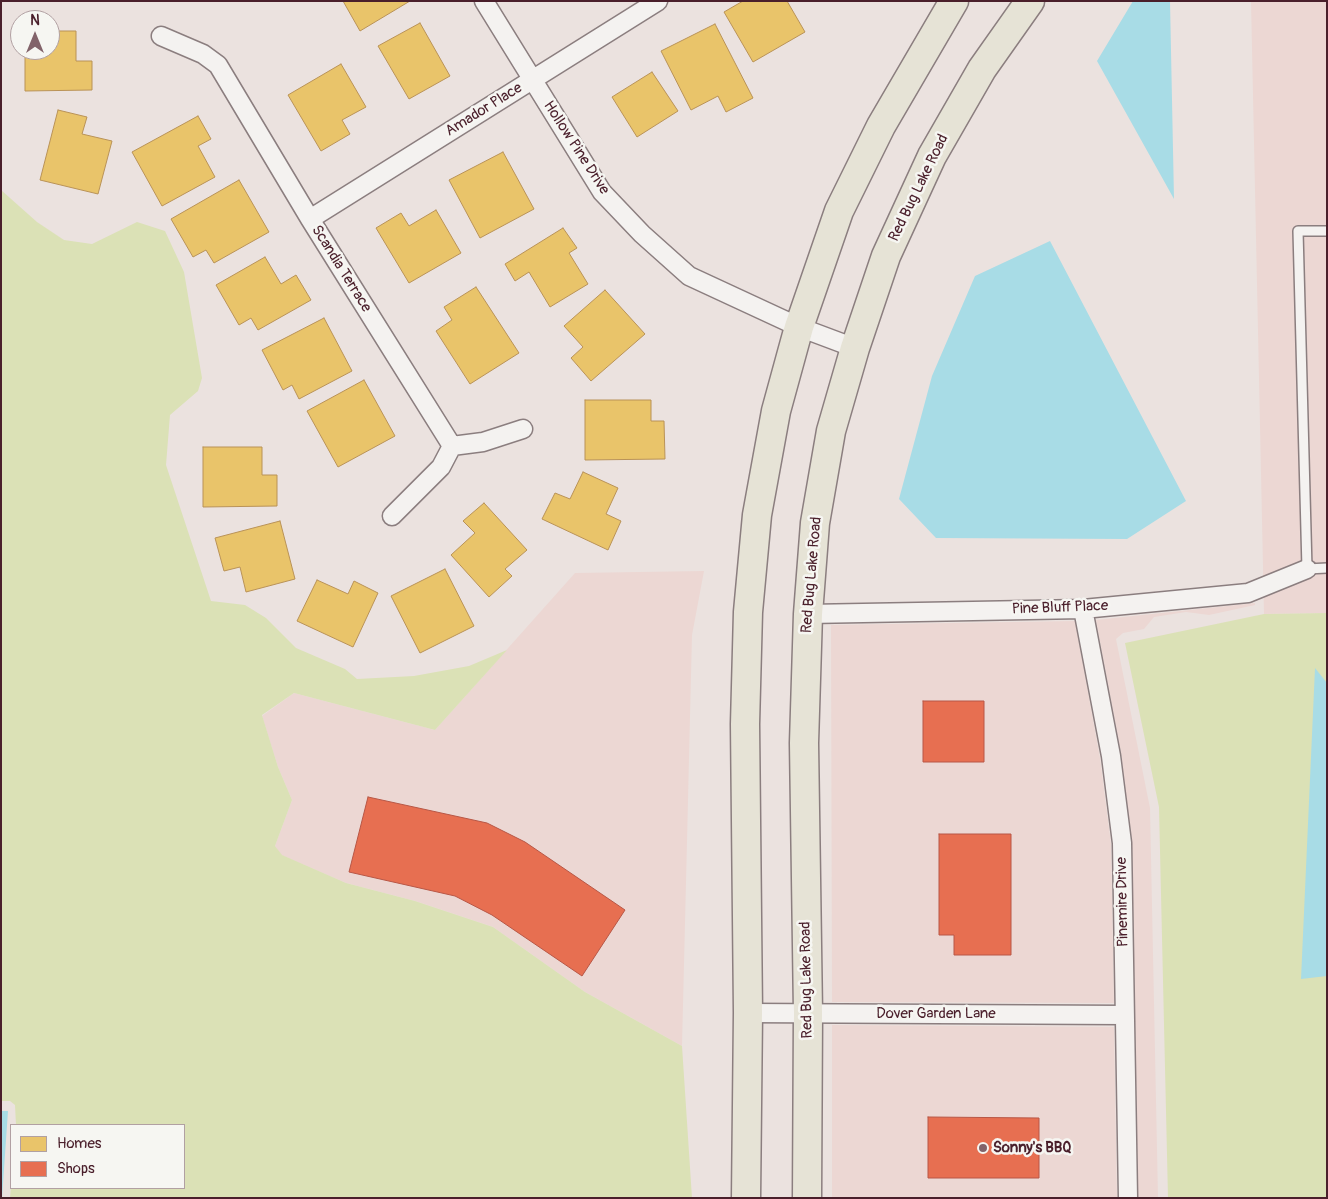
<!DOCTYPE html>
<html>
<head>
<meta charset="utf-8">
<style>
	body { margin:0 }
	#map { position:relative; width:1328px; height:1199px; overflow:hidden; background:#ebe2df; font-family:Pangolin,sans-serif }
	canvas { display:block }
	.frame { position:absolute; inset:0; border:2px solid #4a1f2b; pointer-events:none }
	.legend { position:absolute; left:10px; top:1124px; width:175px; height:65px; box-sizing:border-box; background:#f6f6f2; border:1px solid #b1a0a2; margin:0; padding:6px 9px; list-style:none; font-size:15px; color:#4a1f2b }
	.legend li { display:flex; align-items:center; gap:10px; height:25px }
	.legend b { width:25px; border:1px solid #b1a0a2 }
	.north { position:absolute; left:10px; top:10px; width:50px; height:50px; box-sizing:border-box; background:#f6f6f2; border:1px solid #b1a0a2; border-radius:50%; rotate:0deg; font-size:14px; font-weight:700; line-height:20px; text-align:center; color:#4a1f2b }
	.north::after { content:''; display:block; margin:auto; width:18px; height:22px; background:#82636a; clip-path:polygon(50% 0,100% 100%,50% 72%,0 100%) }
</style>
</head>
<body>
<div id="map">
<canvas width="1328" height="1199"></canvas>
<div class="frame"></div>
<ul class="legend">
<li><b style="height:14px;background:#e9c46a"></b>Homes</li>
<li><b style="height:14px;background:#e76f51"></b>Shops</li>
</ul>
<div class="north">N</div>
</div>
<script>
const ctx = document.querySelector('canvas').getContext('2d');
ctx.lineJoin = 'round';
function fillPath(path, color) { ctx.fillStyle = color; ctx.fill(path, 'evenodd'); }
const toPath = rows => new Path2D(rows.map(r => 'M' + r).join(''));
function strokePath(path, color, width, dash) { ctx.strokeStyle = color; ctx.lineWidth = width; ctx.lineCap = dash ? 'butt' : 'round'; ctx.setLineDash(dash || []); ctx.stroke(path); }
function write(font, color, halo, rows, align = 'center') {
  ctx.font = font + ' Pangolin,sans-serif'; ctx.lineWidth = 5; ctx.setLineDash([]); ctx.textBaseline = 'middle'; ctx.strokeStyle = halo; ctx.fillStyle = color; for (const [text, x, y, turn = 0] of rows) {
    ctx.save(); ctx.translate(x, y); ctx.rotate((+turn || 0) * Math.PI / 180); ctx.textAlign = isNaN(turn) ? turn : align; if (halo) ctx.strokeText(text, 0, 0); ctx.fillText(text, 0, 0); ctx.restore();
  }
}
fillPath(toPath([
	[1251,1,1327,1,1327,613,1264,614],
	[704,571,692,635,682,1046,585,992,493,927,415,901,346,883,281,855,275,846,292,800,278,767,262,716,294,693,435,730,575,573],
	[1255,603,1255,605,1209,615,1186,612,1154,617,1144,629,1123,633,1116,639,1150,808,1158,1198,1138,1198,1132,843,1121,753,1096,620],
	[1075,621,1100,758,1111,844,1114,1003,832,1002,831,625],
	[832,1025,1114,1027,1117,1198,832,1198]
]), '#ecd7d3');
fillPath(toPath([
	[1,190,37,222,64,240,92,244,137,222,165,231,184,272,202,378,198,391,170,415,166,465,211,601,245,605,266,618,296,648,345,669,357,679,414,676,469,666,507,650,435,730,294,693,262,715,278,767,292,800,275,846,282,855,346,883,415,901,493,927,585,992,682,1046,692,1198,10,1198,11,1187,184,1188,184,1125,16,1125,15,1105,10,1101,1,1101],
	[1327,613,1327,1198,1168,1198,1159,807,1125,643,1264,614]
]), '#dbe1b6');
fillPath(toPath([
	[1133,1,1170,1,1174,199,1097,61],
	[1050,241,1186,501,1127,539,936,538,899,499,932,376,975,276],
	[1315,668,1327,683,1327,976,1301,979],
	[1,1111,8,1111,2,1198,1,1198]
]), '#a8dce6');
const homes = toPath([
	[343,1,410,1,360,31,343,1],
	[743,1,787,1,805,32,753,62,724,12,743,1],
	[420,23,450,76,409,99,378,46,420,23],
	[715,24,753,98,726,112,718,96,691,110,661,51,715,24],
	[50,31,76,31,76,61,92,61,92,90,25,91,25,50,50,50,50,31],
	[341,64,366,107,342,120,350,134,321,151,288,95,341,64],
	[652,72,678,111,637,137,612,97,652,72],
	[58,110,87,117,82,134,112,141,98,194,40,180,58,110],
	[198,116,211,139,198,146,215,177,162,206,132,152,198,116],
	[503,152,534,209,480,238,449,180,503,152],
	[239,180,269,232,214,263,206,250,193,257,171,219,239,180],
	[436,210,461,253,409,283,376,228,401,213,409,226,436,210],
	[563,228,577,248,569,253,588,284,550,307,529,272,515,281,505,264,563,228],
	[265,257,281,284,296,275,311,300,258,330,251,318,239,325,216,285,265,257],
	[476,287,519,353,470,384,436,331,452,320,444,307,476,287],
	[605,290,645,334,591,381,571,358,583,347,564,326,605,290],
	[324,318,352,371,299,399,292,385,283,390,262,350,324,318],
	[364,380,395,436,338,467,307,411,364,380],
	[585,400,651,400,651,421,664,421,665,459,585,460,585,400],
	[203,447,262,447,262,475,277,475,277,506,203,507,203,447],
	[583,472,618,488,606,514,621,521,608,550,542,519,555,493,570,499,583,472],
	[484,503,527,550,505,569,512,576,489,597,451,555,475,533,463,521,484,503],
	[280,521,295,579,246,592,240,567,224,571,215,538,280,521],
	[445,569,474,626,420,653,391,596,445,569],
	[317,580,348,594,354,581,378,593,353,647,297,621,317,580]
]);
fillPath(homes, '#e9c46a');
strokePath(homes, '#b99257', 1);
const shops = toPath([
	[923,701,984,701,984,762,923,762,923,701],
	[368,797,487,823,525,842,625,910,582,976,492,915,455,896,349,872,368,797],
	[939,834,1011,834,1011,955,954,955,954,935,939,935,939,834],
	[928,1117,1039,1118,1039,1178,928,1178,928,1117]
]);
fillPath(shops, '#e76f51');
strokePath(shops, '#b85746', 1);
const service = toPath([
	[1327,231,1298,231,1307,569,1327,568]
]);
const minor = toPath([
	[484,1,602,192,642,234,689,276,799,327,855,348],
	[161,36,203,54,218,65,310,219,452,446,441,467,392,516],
	[310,219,658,1],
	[452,446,483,442,523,429],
	[1083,609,1111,756,1122,843,1128,1198],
	[808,614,1083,609,1248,593,1307,569],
	[748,1013,1124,1015]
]);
const primary = toPath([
	[746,1198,748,1013,745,724,748,612,757,515,776,411,799,327,839,211,881,126,954,1],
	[807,1198,808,1013,804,743,808,614,815,523,831,431,855,348,886,256,932,156,982,69,1030,1]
]);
strokePath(service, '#8b7e7f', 12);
strokePath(minor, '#8b7e7f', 21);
strokePath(primary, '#8b7e7f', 31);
strokePath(service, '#f4f2f0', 9);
strokePath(minor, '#f4f2f0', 18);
strokePath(primary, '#e6e3d6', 28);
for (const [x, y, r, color] of [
	[983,1148,5,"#82636a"]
]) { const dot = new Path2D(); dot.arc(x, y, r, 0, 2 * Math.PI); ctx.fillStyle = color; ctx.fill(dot); strokePath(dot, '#f6f6f2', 2); }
write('15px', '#4a1f2b', '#f6f6f2', [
	["Amador Place",484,110,-32],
	["Hollow Pine Drive",576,148,57],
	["Red Bug Lake Road",919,188,-64],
	["Scandia Terrace",341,269,58],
	["Red Bug Lake Road",812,575,-85],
	["Pine Bluff Place",1060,608,-2],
	["Pinemire Drive",1123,902,-91],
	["Red Bug Lake Road",807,980,-91],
	["Dover Garden Lane",936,1014]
]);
write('bold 15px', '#4a1f2b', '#f6f6f2', [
	["Sonny's BBQ",993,1148]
], 'left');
</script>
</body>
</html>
